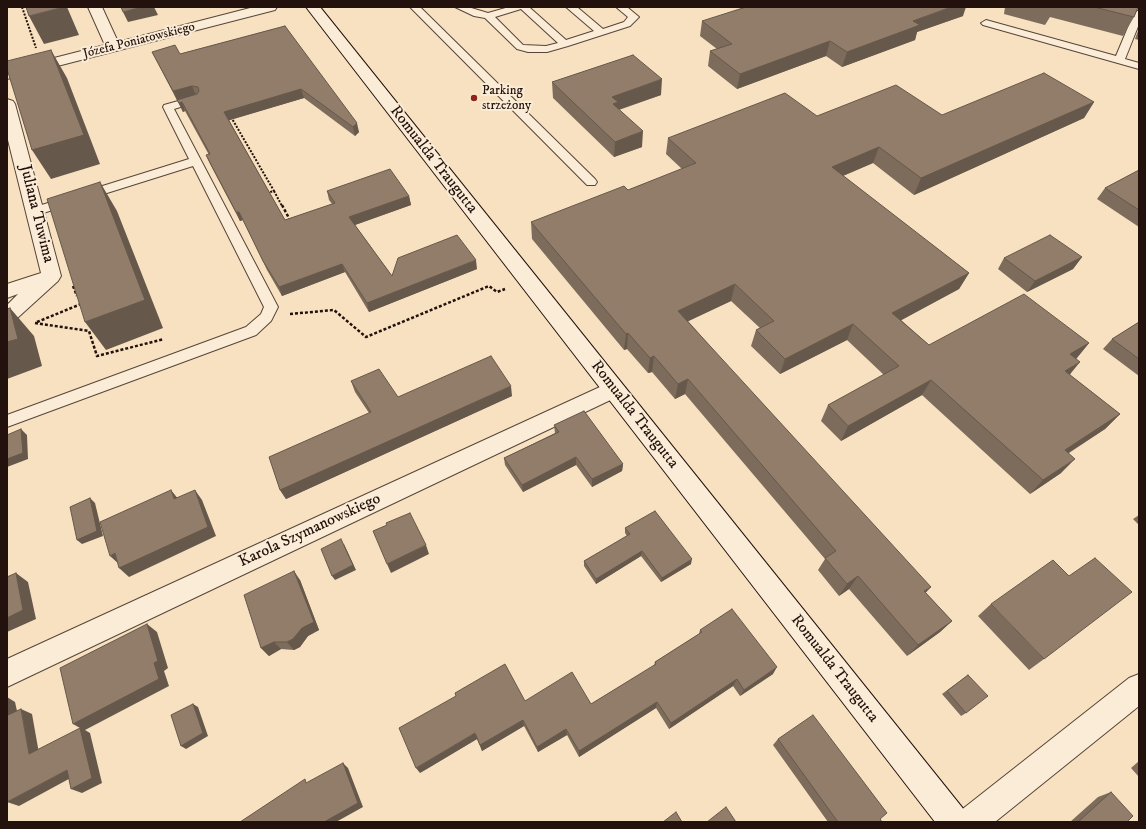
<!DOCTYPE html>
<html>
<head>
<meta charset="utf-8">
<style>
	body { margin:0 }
	#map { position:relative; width:1146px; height:829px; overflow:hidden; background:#f7e1c0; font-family:"IM FELL DW Pica",serif }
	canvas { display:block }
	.frame { position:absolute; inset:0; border:8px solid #22110c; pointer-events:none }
</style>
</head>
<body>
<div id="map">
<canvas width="1146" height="829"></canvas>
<div class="frame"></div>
</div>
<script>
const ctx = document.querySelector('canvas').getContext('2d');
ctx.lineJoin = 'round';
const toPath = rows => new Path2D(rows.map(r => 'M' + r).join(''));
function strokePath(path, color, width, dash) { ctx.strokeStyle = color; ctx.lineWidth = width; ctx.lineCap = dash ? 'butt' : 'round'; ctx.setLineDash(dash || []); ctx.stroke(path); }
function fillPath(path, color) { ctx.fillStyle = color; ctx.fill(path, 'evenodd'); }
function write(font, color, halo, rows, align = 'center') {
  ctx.font = font + ' "IM FELL DW Pica",serif'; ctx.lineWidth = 4; ctx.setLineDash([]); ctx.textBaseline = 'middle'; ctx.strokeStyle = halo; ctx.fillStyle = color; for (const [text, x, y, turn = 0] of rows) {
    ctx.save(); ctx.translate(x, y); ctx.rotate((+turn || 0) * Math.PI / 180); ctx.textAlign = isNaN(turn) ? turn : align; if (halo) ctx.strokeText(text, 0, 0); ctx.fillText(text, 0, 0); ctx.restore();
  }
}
const lane = toPath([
	[410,7,420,7,595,179,597,182,595,185,587,185,410,7],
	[455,7,468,7,488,13,509,7,529,7,566,40,594,31,566,7,577,7,603,29,624,22,628,17,616,7,627,7,639,17,630,26,568,46,547,52,528,52,517,49,485,18,474,16,455,7],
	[521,9,558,43,546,46,523,45,495,17,521,9],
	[1139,10,1139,24,1125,59,1139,63,1139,69,983,25,981,23,986,20,1116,56,1134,13,1139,10],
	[196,96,200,97,201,99,200,101,174,109,278,307,271,321,256,335,7,427,7,415,246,327,261,314,264,307,193,166,40,214,36,215,32,214,30,211,32,208,189,159,163,107,164,105,196,96]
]);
const street = toPath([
	[88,7,102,7,118,42,254,7,277,7,275,10,7,79,7,70,105,45,88,7],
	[7,99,13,101,15,104,61,276,58,281,14,321,7,323,7,305,18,294,7,298,7,284,41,273,7,136,7,99],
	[613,381,621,383,624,389,621,395,7,687,7,659,613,381],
	[1139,674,1139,706,995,822,956,822,960,811,1129,678,1139,674]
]);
const secondary = toPath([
	[306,7,320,7,965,811,969,822,935,822,306,7]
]);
strokePath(lane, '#574539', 2);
strokePath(street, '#574539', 2);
strokePath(secondary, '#22110c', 2);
strokePath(toPath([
	[22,7,36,48],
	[231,117,274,191,267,193],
	[274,191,282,206]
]), '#22110c', 2, [2, 1.5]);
strokePath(toPath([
	[282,205,290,220],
	[73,286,77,296],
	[290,314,334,310,366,337,489,286,497,292,505,289],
	[37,322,81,304],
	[35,323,89,331,97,356,164,339]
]), '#22110c', 2.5, [3, 2]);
fillPath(lane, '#faecd6');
fillPath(street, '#faecd6');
fillPath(secondary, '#faecd6');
fillPath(toPath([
	[1005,7,1139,7,1137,10,1134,17,1123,36,1050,17,1045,25,1004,14],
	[963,16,917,32,915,40,842,67,826,56,737,89,708,66,710,51,717,49,700,36,702,21],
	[285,26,359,132,355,136,304,98,229,120,285,220,332,204,329,200,327,191,409,196,411,205,355,225,392,276,477,269,369,312,345,272,282,296,267,270,243,220,240,221,210,164,206,155,209,155,185,111,183,112,152,52,180,54],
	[1139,28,1139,40,1135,39],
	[552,82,661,95,619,110,642,147,614,157,553,98],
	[1094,102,1084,118,914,195,873,163,843,176,969,273,959,289,901,320,929,345,1089,343,1076,359,1070,375,1120,414,1105,429,1069,453,1061,473,1030,494,922,395,841,441,821,421,828,405,884,375,847,340,780,374,751,346,756,330,760,328,731,301,688,321,926,593,952,621,940,632,907,656,849,589,839,596,818,570,825,559,685,394,675,399,652,372,648,373,627,349,624,350,532,239,531,222,628,190,682,169,666,154,668,138,817,116,942,115],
	[1139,170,1139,227,1097,199,1105,188],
	[1082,257,1073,269,1027,292,998,269,1004,258],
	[1139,322,1139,376,1103,349,1112,339],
	[351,381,398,397,512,396,286,499,280,490,369,413,355,392],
	[554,425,623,464,622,471,592,487,576,465,523,492,505,465,504,458,555,433],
	[1139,515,1139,525,1133,519],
	[625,528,691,564,661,582,641,556,596,584,584,566,584,561,627,536,625,533],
	[300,580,319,630,308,636,300,647,294,650,281,649,269,656,261,648],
	[991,604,1044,659,1029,670,978,616],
	[700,630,773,674,740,696,733,686,669,729,656,708,579,757,567,735,538,752,524,726,482,751,477,739,420,773,525,701,591,704,654,666,655,662,699,634],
	[968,675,966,713,961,716,942,694],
	[778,739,880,819,882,822,828,822,773,745],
	[1139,761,1139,777,1131,768],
	[1111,792,1127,822,1070,822,1098,797]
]), '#7d6c5b');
fillPath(toPath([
	[64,7,67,7,79,35,44,44,29,16],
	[142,7,154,7,158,15,128,22,123,12],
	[951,7,966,7,963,16,917,32,915,40,842,67,847,52,913,21],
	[830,41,826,56,737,89,740,74],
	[51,50,67,78,100,164,51,179,32,150],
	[662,79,661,95,617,110,617,118,612,97],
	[192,86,196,95,177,100,173,91],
	[301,89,304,98,227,121,224,112],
	[182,102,185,111,183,112,179,103],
	[1094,102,1084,118,914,195,921,178],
	[357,123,359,132,355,136,353,127],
	[643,131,642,147,614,157,615,142],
	[879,147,873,163,826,183,832,167],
	[100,182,117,211,163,328,106,350,85,322],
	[409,196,411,205,352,226,349,217],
	[236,212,239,212,243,220,240,221],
	[1082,257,1073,269,1027,292,1035,281],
	[476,260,477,269,369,312,367,303],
	[342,264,345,272,282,296,279,287],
	[969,273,959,289,885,329,892,313],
	[735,284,731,301,676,327,678,311],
	[10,308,34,336,42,366,7,379,7,342],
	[853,324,847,340,780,374,785,359],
	[628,333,627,349,624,350,626,334],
	[1089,343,1076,359,1057,370,1070,354],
	[654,356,652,372,648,373,650,358],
	[1080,362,1067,378,1065,371],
	[688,379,685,394,675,399,678,384],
	[931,380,922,395,841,441,848,426],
	[511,386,512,396,286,499,280,490],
	[1120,414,1105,429,1051,464,1065,450],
	[21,429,27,435,28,459,7,467,7,459],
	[576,457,576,465,523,492,522,485],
	[1075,459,1061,473,1030,494,1043,480],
	[623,464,622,471,592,487,592,479],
	[171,490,179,500,174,499],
	[195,490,202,500,216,536,129,577,119,568],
	[90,498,95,503,103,536,82,544,77,540],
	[344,544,356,570,335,580,332,576],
	[426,545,429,554,391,573,387,564],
	[642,551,641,556,596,584,596,579],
	[115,553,120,565,110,556],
	[692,559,691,564,661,582,662,578],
	[294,571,300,580,319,630,308,636,300,647,294,650,287,642],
	[16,573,28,582,36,619,7,632,7,618],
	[858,576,849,589,839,596,847,584],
	[931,587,920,599,924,591],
	[952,621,940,632,907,656,918,645],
	[147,624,157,632,168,668,164,671,169,686,85,730,90,733,102,783,82,793,71,789,80,728,73,724,154,663],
	[274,642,281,649,269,656,261,648],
	[777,667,773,674,740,696,744,690],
	[737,679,733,686,669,729,671,723],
	[7,697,15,702,19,720,8,715,7,711],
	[657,702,656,708,579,757,579,751],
	[193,704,198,707,208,736,186,749,181,746],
	[21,709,32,714,40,759,29,754],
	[523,720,524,726,482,751,480,745],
	[566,729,567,735,538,752,537,747],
	[475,733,477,739,420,773,416,768],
	[343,763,348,768,363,807,336,822,324,822],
	[67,770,78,774,19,806,7,802]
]), '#66584a');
const building = toPath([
	[26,7,64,7,29,16,26,7],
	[121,7,142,7,123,12,121,7],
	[746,7,951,7,913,21,920,25,847,52,830,41,740,74,710,51,732,44,702,21,746,7],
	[1094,7,1138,7,1134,17,1094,7],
	[285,26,357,123,353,127,301,89,224,112,285,220,335,203,327,191,390,169,409,196,349,217,392,276,398,258,457,235,476,260,367,303,342,264,279,287,263,261,239,212,236,212,206,155,210,154,182,102,179,103,177,100,197,94,199,91,198,87,192,86,173,91,152,52,175,45,180,54,285,26],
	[51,50,84,135,32,150,7,69,7,61,51,50],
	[633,55,662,79,612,97,618,102,613,104,643,131,615,142,552,82,633,55],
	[1044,73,1094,102,921,178,879,147,832,167,969,273,892,313,929,345,1024,294,1089,343,1070,354,1080,362,1065,371,1120,414,1065,450,1075,459,1043,480,931,380,848,426,828,405,899,366,853,324,785,359,756,330,774,321,735,284,678,311,931,587,924,591,952,621,918,645,858,576,847,584,825,558,836,551,688,379,678,384,654,356,650,358,628,333,626,334,531,222,624,186,628,190,696,163,668,138,785,93,817,116,896,85,942,115,1044,73],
	[1139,170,1139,210,1105,188,1139,170],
	[100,182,145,300,85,322,47,199,100,182],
	[1050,235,1082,257,1035,281,1004,258,1050,235],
	[10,308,18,339,7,342,7,309,10,308],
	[1139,322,1139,359,1112,339,1139,322],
	[491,356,511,386,280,490,269,457,371,412,351,381,379,369,398,397,491,356],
	[584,411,623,464,592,479,576,457,522,485,504,458,559,432,554,425,584,411],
	[21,429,23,453,7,459,7,435,21,429],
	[171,490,174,499,195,490,208,527,119,568,115,553,110,556,100,522,171,490],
	[90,498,97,531,77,540,70,507,90,498],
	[655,511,692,559,662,578,642,551,596,579,584,561,630,534,625,528,655,511],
	[410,513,426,545,387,564,373,531,387,525,386,523,410,513],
	[341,539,353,565,332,576,321,549,341,539],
	[1095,558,1132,592,1044,659,991,604,1053,560,1069,576,1095,558],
	[294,571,314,622,302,628,293,639,287,642,274,642,261,648,244,595,294,571],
	[16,573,23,610,7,618,7,577,16,573],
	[732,609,777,667,744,690,737,679,671,723,657,702,579,751,566,729,537,747,523,720,480,745,475,733,416,768,399,728,456,696,455,693,505,664,525,701,572,672,591,704,656,664,655,662,702,632,700,630,732,609],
	[147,624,158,661,154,663,159,679,73,724,60,668,147,624],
	[968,675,988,696,966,713,947,691,968,675],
	[193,704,203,733,181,746,171,715,193,704],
	[21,709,29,754,80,728,92,778,71,789,67,770,7,802,7,711,8,715,21,709],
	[813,715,887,813,880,819,882,822,838,822,778,739,813,715],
	[343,763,358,803,324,822,240,822,305,779,306,783,343,763],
	[1111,792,1133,816,1127,822,1078,822,1111,792],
	[726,807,736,822,707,822,726,807],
	[676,812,682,822,663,822,676,812]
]);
fillPath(building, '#917d6a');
strokePath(building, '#66584a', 1);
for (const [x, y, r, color] of [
	[474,98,4,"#8f2418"]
]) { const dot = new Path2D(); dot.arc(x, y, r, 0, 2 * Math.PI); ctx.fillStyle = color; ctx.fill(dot); strokePath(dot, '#faecd6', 1.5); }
write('13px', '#22110c', '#faecd6', [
	["Józefa Poniatowskiego",139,41,-14]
]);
write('13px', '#22110c', '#faecd6', [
	["Parking",482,91],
	["strzeżony",482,106]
], 'left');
write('16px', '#22110c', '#faecd6', [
	["Romualda Traugutta",433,160,52],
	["Juliana Tuwima",36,214,76],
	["Romualda Traugutta",634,415,52],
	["Karola Szymanowskiego",310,531,-25],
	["Romualda Traugutta",834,669,52]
]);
</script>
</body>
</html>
